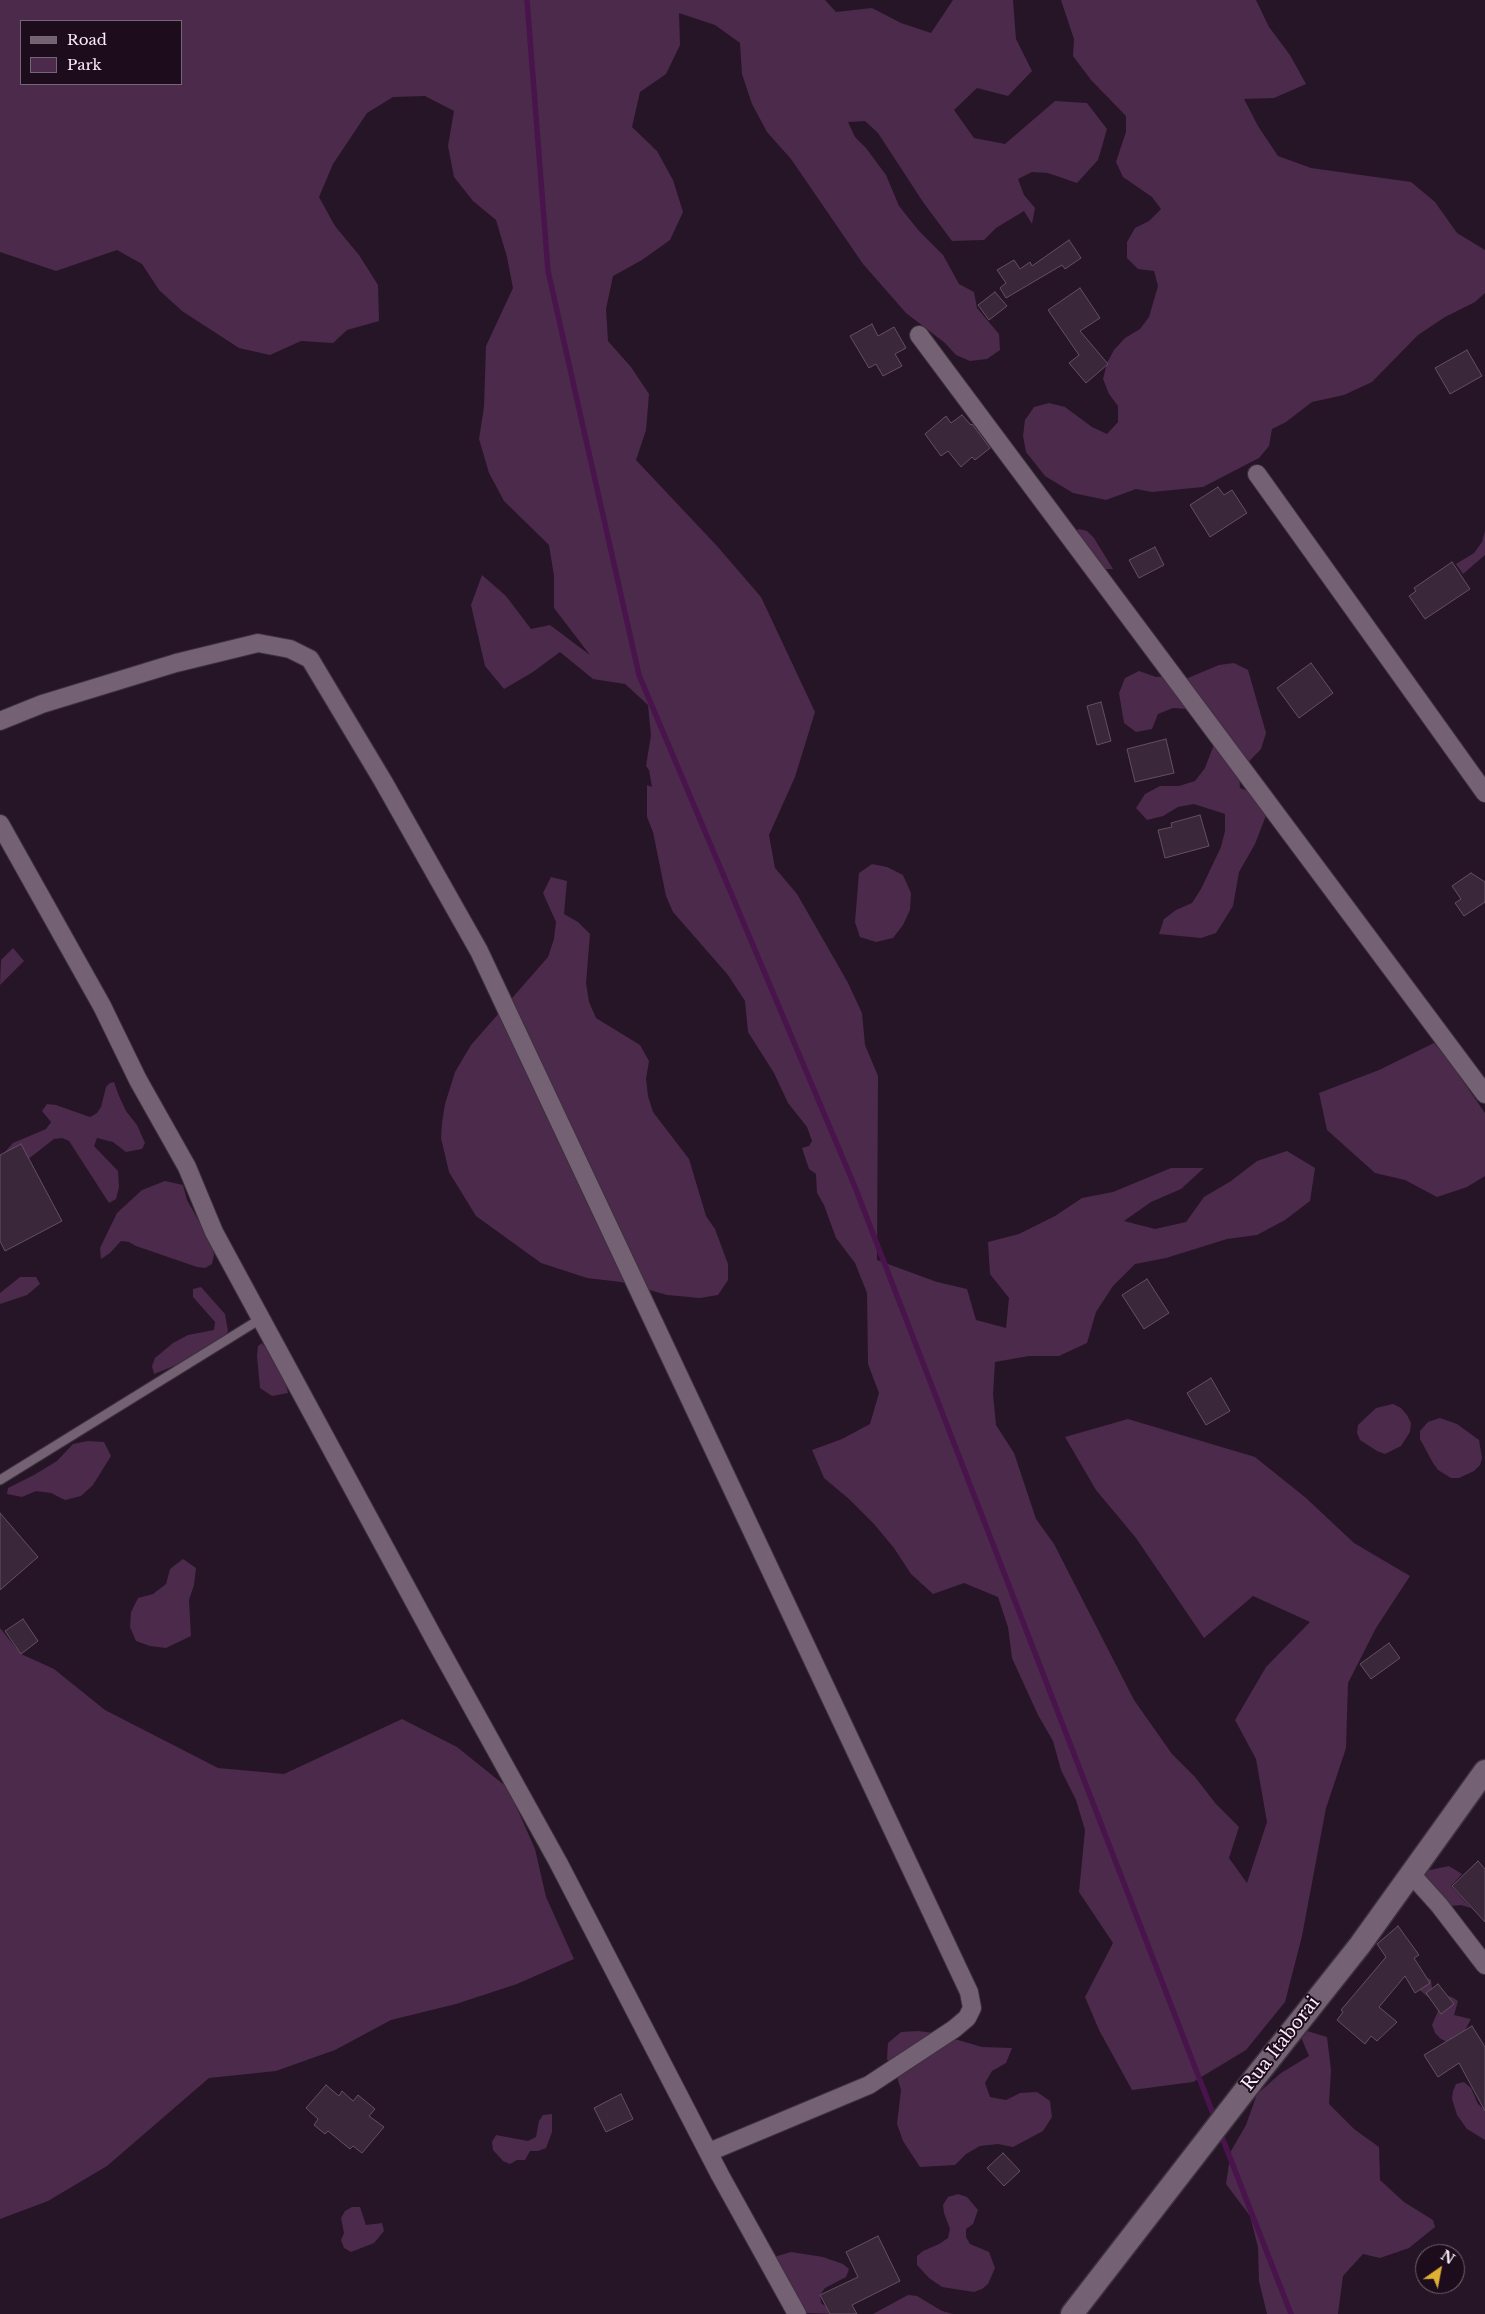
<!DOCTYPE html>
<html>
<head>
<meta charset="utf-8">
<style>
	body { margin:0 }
	#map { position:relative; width:1485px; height:2314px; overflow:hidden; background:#261526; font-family:"Libre Baskerville",serif }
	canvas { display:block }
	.legend { position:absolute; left:20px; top:20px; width:162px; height:65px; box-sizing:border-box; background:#1c0c1c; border:1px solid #746674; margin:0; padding:6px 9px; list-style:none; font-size:15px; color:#f8ecf7 }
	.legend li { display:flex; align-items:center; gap:10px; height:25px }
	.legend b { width:25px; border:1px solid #746674 }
	.north { position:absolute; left:1415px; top:2244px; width:50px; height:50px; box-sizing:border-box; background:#1c0c1c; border:1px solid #746674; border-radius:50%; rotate:33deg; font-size:14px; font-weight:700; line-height:20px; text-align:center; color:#f8ecf7 }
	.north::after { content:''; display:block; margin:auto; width:18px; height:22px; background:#dfb034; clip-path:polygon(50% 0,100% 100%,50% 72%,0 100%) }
</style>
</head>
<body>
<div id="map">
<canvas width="1485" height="2314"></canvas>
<ul class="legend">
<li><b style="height:6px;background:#756174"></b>Road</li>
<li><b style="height:14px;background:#4c2a4c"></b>Park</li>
</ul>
<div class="north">N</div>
</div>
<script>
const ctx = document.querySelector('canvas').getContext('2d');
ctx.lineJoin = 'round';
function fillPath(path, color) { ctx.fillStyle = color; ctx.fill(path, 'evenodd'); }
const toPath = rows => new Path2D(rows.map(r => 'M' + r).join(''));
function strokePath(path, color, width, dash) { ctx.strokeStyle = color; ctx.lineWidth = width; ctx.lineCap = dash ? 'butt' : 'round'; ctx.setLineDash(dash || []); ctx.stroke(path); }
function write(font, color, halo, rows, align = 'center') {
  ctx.font = font + ' "Libre Baskerville",serif'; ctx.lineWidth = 4; ctx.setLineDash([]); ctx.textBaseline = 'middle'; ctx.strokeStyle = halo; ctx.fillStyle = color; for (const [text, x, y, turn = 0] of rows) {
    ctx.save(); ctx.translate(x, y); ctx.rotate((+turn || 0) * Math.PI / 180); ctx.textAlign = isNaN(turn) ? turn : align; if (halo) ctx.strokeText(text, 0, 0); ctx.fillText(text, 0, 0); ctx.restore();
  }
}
fillPath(toPath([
	[0,0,825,0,836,12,872,8,901,23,931,33,953,0,1013,0,1016,39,1032,71,1008,96,977,88,954,110,974,138,1005,144,1055,101,1087,103,1107,129,1098,160,1077,183,1048,173,1032,172,1018,179,1024,195,1035,208,1032,224,1024,211,996,228,984,240,952,241,923,202,878,133,865,121,848,122,855,137,866,148,886,175,899,206,919,231,943,255,959,284,974,292,977,308,999,334,1000,350,987,359,970,361,956,355,945,343,906,313,863,264,791,159,767,132,752,104,742,74,740,43,715,25,679,13,680,45,666,74,640,92,632,127,657,151,673,180,683,212,670,240,642,260,613,276,606,309,608,341,631,367,649,394,646,430,636,460,717,546,761,597,815,712,795,777,769,835,775,868,797,894,847,981,862,1013,865,1045,878,1076,877,1260,937,1282,967,1289,976,1320,1006,1328,1009,1298,990,1274,988,1242,1019,1234,1055,1216,1082,1198,1113,1192,1171,1168,1204,1168,1181,1189,1151,1202,1124,1221,1155,1229,1186,1222,1204,1197,1231,1181,1257,1161,1287,1151,1315,1168,1310,1201,1285,1220,1257,1235,1227,1239,1166,1258,1135,1264,1113,1286,1096,1312,1087,1343,1059,1356,1029,1356,995,1362,993,1394,996,1425,1014,1453,1036,1519,1054,1544,1134,1700,1172,1754,1195,1777,1216,1804,1239,1827,1229,1858,1247,1883,1267,1822,1256,1759,1235,1720,1266,1667,1310,1622,1253,1596,1204,1638,1136,1538,1096,1490,1065,1437,1128,1419,1255,1457,1306,1498,1354,1543,1410,1576,1376,1628,1348,1683,1346,1748,1326,1808,1302,1936,1285,2002,1246,2050,1193,2082,1132,2090,1099,2030,1085,1997,1113,1943,1079,1892,1085,1830,1076,1800,1061,1770,1053,1741,1038,1715,1012,1658,1008,1627,998,1597,964,1583,933,1594,911,1574,894,1548,874,1524,849,1499,824,1478,812,1450,842,1439,870,1424,879,1393,868,1364,867,1293,855,1263,836,1238,824,1205,817,1193,816,1174,809,1169,802,1148,809,1146,812,1141,807,1127,788,1103,774,1073,748,1032,745,1001,728,975,673,912,666,896,653,832,647,817,647,785,652,787,649,770,646,766,651,735,648,705,625,684,593,679,560,652,533,672,504,689,485,666,471,605,482,575,506,596,531,629,550,625,590,655,554,608,554,576,549,545,504,501,489,473,479,439,484,407,486,346,513,288,507,257,496,220,473,201,454,177,448,146,454,111,425,96,393,97,367,113,333,164,319,197,335,226,359,255,378,285,379,321,347,330,333,343,301,341,270,355,239,348,182,311,159,290,142,264,117,250,56,271,0,252],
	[21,21,181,21,181,84,21,84],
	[1061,0,1256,0,1269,27,1290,55,1306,84,1274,98,1244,99,1258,126,1278,156,1311,168,1411,182,1435,202,1457,233,1485,250,1485,293,1475,302,1445,317,1418,335,1372,382,1344,395,1312,402,1286,422,1272,429,1269,446,1259,458,1203,487,1152,492,1136,489,1106,500,1073,493,1045,476,1026,452,1023,436,1025,420,1034,407,1049,403,1065,407,1092,427,1107,434,1118,422,1118,406,1109,394,1103,379,1107,363,1114,350,1125,338,1140,329,1149,317,1158,286,1154,271,1138,269,1127,258,1127,242,1135,228,1149,221,1161,209,1152,197,1123,177,1116,162,1126,132,1126,116,1091,80,1073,56,1074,39],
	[1079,529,1087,531,1094,538,1113,569,1101,569,1071,533],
	[1485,531,1485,555,1463,574,1456,564,1474,553,1482,542],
	[1234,663,1248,670,1266,733,1261,749,1239,772,1240,788,1256,794,1267,813,1255,844,1239,872,1233,906,1216,933,1201,938,1159,934,1164,919,1176,910,1192,903,1201,889,1221,847,1225,831,1225,814,1194,804,1178,807,1163,816,1147,820,1136,808,1145,794,1160,786,1179,786,1195,781,1205,768,1216,739,1188,709,1173,708,1158,714,1152,729,1136,732,1124,723,1119,693,1125,678,1139,671,1156,677,1172,676,1188,678,1219,665],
	[872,864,887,867,903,875,911,893,910,910,903,925,893,938,876,942,860,937,855,922,859,873],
	[551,877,567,881,564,914,578,922,590,934,586,983,589,1002,596,1018,640,1045,649,1061,646,1079,648,1096,653,1112,689,1159,706,1216,715,1229,728,1264,728,1280,718,1295,700,1298,667,1295,621,1282,587,1278,541,1263,476,1216,449,1172,441,1138,442,1123,445,1104,455,1072,471,1045,548,957,554,939,556,922,543,893],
	[13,948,24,961,0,985,1,960],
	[1434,1043,1448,1059,1485,1113,1485,1176,1467,1187,1437,1197,1405,1180,1375,1173,1327,1130,1319,1093,1379,1070],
	[114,1082,119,1096,126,1111,137,1125,145,1143,142,1149,126,1152,113,1142,97,1138,94,1146,118,1171,119,1187,116,1199,109,1203,69,1141,62,1138,54,1139,27,1160,3,1154,13,1143,46,1129,51,1122,42,1111,47,1104,56,1105,90,1117,97,1113,101,1107,106,1087,110,1083],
	[165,1181,183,1185,187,1200,213,1246,214,1255,212,1264,205,1268,197,1267,136,1246,129,1242,121,1241,110,1253,101,1259,100,1248,117,1213,142,1190],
	[20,1277,36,1277,40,1284,27,1295,0,1304,0,1293],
	[201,1287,225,1314,228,1331,224,1339,189,1360,154,1374,152,1366,155,1358,173,1343,188,1335,214,1330,215,1322,193,1297,193,1289],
	[262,1343,283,1371,288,1393,272,1396,260,1388,257,1356,258,1346],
	[1393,1404,1401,1408,1407,1415,1411,1423,1410,1432,1401,1446,1385,1454,1377,1451,1360,1440,1357,1433,1358,1425,1376,1408],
	[1440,1418,1457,1424,1479,1440,1482,1458,1480,1465,1474,1471,1459,1478,1451,1478,1438,1470,1433,1463,1420,1439,1420,1431,1428,1422],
	[88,1441,104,1442,111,1456,93,1485,81,1496,65,1500,51,1493,36,1491,22,1497,7,1494,8,1488,34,1475,57,1461,73,1444],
	[183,1559,196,1568,194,1585,189,1600,191,1636,166,1648,150,1646,136,1641,130,1627,131,1612,138,1598,153,1594,166,1584,170,1569],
	[0,1628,21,1654,54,1669,105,1710,218,1768,284,1774,402,1719,457,1747,508,1788,535,1849,546,1897,574,1959,517,1984,456,2004,391,2020,335,2050,276,2071,209,2078,107,2166,48,2201,0,2219],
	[1449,1866,1462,1874,1451,1886,1471,1908,1461,1905,1451,1906,1424,1875,1425,1871],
	[1424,1976,1431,1980,1432,1988,1437,1994,1452,1997,1458,2001,1454,2015,1471,2019,1463,2034,1450,2043,1441,2039,1435,2033,1432,2025,1438,2011,1435,2003,1415,1986],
	[1297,2028,1327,2037,1331,2070,1329,2104,1354,2129,1379,2147,1380,2180,1404,2202,1433,2220,1435,2227,1409,2248,1380,2258,1363,2254,1343,2276,1338,2314,1267,2314,1259,2281,1258,2247,1250,2216,1226,2184,1231,2151,1246,2125,1257,2094,1281,2073,1309,2056],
	[918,2031,934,2033,982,2047,1012,2048,1006,2063,992,2071,985,2083,990,2097,1006,2100,1020,2093,1037,2092,1050,2101,1052,2117,1043,2131,1013,2147,998,2144,980,2146,966,2154,955,2165,920,2167,903,2141,897,2124,901,2090,896,2073,887,2059,888,2043,901,2032],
	[1464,2082,1471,2088,1478,2104,1485,2110,1485,2140,1467,2129,1457,2115,1452,2099,1453,2091,1456,2084],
	[552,2114,552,2132,546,2148,538,2151,530,2151,525,2160,517,2160,510,2164,503,2161,493,2150,492,2142,496,2135,528,2141,536,2137,539,2121,543,2115],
	[958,2194,967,2197,978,2210,973,2224,966,2229,966,2237,970,2244,989,2252,995,2268,988,2284,982,2289,974,2292,942,2287,929,2278,917,2265,917,2256,923,2251,939,2244,948,2238,950,2229,944,2213,943,2205,948,2197],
	[352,2207,360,2207,366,2225,382,2223,384,2231,374,2243,351,2252,344,2248,341,2240,344,2233,341,2218,345,2211],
	[791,2252,823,2257,843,2264,849,2269,846,2277,825,2288,820,2295,821,2303,836,2314,805,2313,774,2257],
	[908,2295,917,2296,942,2311,953,2314,873,2314]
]), '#4c2a4c');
strokePath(toPath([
	[527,0,548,271,639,675,855,1187,1215,2119],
	[1220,2132,1291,2314]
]), '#49144b', 5.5);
const building = toPath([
	[1069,240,1081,258,1065,269,1062,265,1006,298,1000,288,1006,283,997,270,1014,260,1020,269,1030,262,1032,266,1069,240],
	[1080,288,1100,318,1080,331,1108,364,1086,383,1069,363,1079,355,1048,310,1080,288],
	[995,292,1007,306,989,320,978,305,995,292],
	[872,324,878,336,894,327,906,348,895,354,902,366,883,376,876,364,869,368,850,336,872,324],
	[1467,350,1482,376,1450,394,1435,368,1467,350],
	[962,415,971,425,972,424,990,448,975,460,972,457,961,467,948,451,941,456,925,434,946,416,951,423,962,415],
	[1218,487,1224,495,1232,490,1247,513,1210,537,1190,505,1218,487],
	[1155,547,1164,565,1139,578,1129,560,1155,547],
	[1452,562,1470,589,1425,619,1409,596,1416,591,1414,588,1452,562],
	[1311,663,1333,693,1299,718,1277,688,1311,663],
	[1101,702,1111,741,1097,745,1087,706,1101,702],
	[1166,739,1174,773,1135,782,1127,749,1166,739],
	[1200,815,1209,846,1165,858,1158,830,1172,827,1171,823,1200,815],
	[1471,873,1485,882,1485,902,1464,916,1455,903,1461,899,1452,886,1471,873],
	[21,1144,62,1221,5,1251,0,1241,0,1155,21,1144],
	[1147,1279,1169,1313,1144,1329,1122,1295,1147,1279],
	[1211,1378,1230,1411,1206,1425,1187,1393,1211,1378],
	[0,1513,38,1557,0,1590,0,1513],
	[23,1619,38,1641,21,1654,5,1631,23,1619],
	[1389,1643,1400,1658,1371,1679,1360,1664,1389,1643],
	[1478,1861,1485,1869,1485,1922,1452,1886,1478,1861],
	[1398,1926,1419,1955,1414,1958,1430,1983,1415,1993,1405,1976,1379,2007,1397,2022,1377,2041,1371,2036,1365,2044,1337,2020,1343,2012,1341,2010,1386,1957,1377,1944,1398,1926],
	[1438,1984,1454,2004,1441,2014,1426,1993,1438,1984],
	[1472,2026,1485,2047,1485,2111,1459,2063,1438,2077,1424,2055,1472,2026],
	[326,2085,339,2096,342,2091,353,2101,358,2095,375,2109,369,2116,384,2127,362,2153,353,2146,350,2149,328,2131,325,2134,314,2125,318,2119,306,2108,326,2085],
	[621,2094,633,2119,606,2132,594,2108,621,2094],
	[1003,2153,1020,2171,1004,2186,987,2168,1003,2153],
	[878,2236,900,2281,852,2305,857,2314,830,2314,820,2295,858,2277,846,2252,878,2236]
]);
fillPath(building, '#3a283a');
strokePath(building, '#635063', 1);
const service = toPath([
	[0,1480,262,1318]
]);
const minor = toPath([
	[919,335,1485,1094],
	[1257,474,1485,793],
	[0,721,42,704,176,663,258,643,290,649,310,659,383,781,479,951,969,1992,972,2008,967,2018,954,2029,869,2085,709,2152],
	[0,824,102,1006,138,1080,187,1167,214,1232,436,1642,558,1862,720,2175,797,2314],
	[1412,1875,1439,1905,1485,1965]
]);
const tertiary = toPath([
	[1072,2314,1253,2080,1360,1945,1485,1771]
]);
strokePath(service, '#3d313d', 11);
strokePath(minor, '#3d313d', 20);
strokePath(tertiary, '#3d313d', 25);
strokePath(service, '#756174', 9);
strokePath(minor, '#756174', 18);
strokePath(tertiary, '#756174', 22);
write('18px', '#f8ecf7', '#1c0c1c', [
	["Rua Itaborai",1281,2044,-52]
]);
</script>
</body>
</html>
